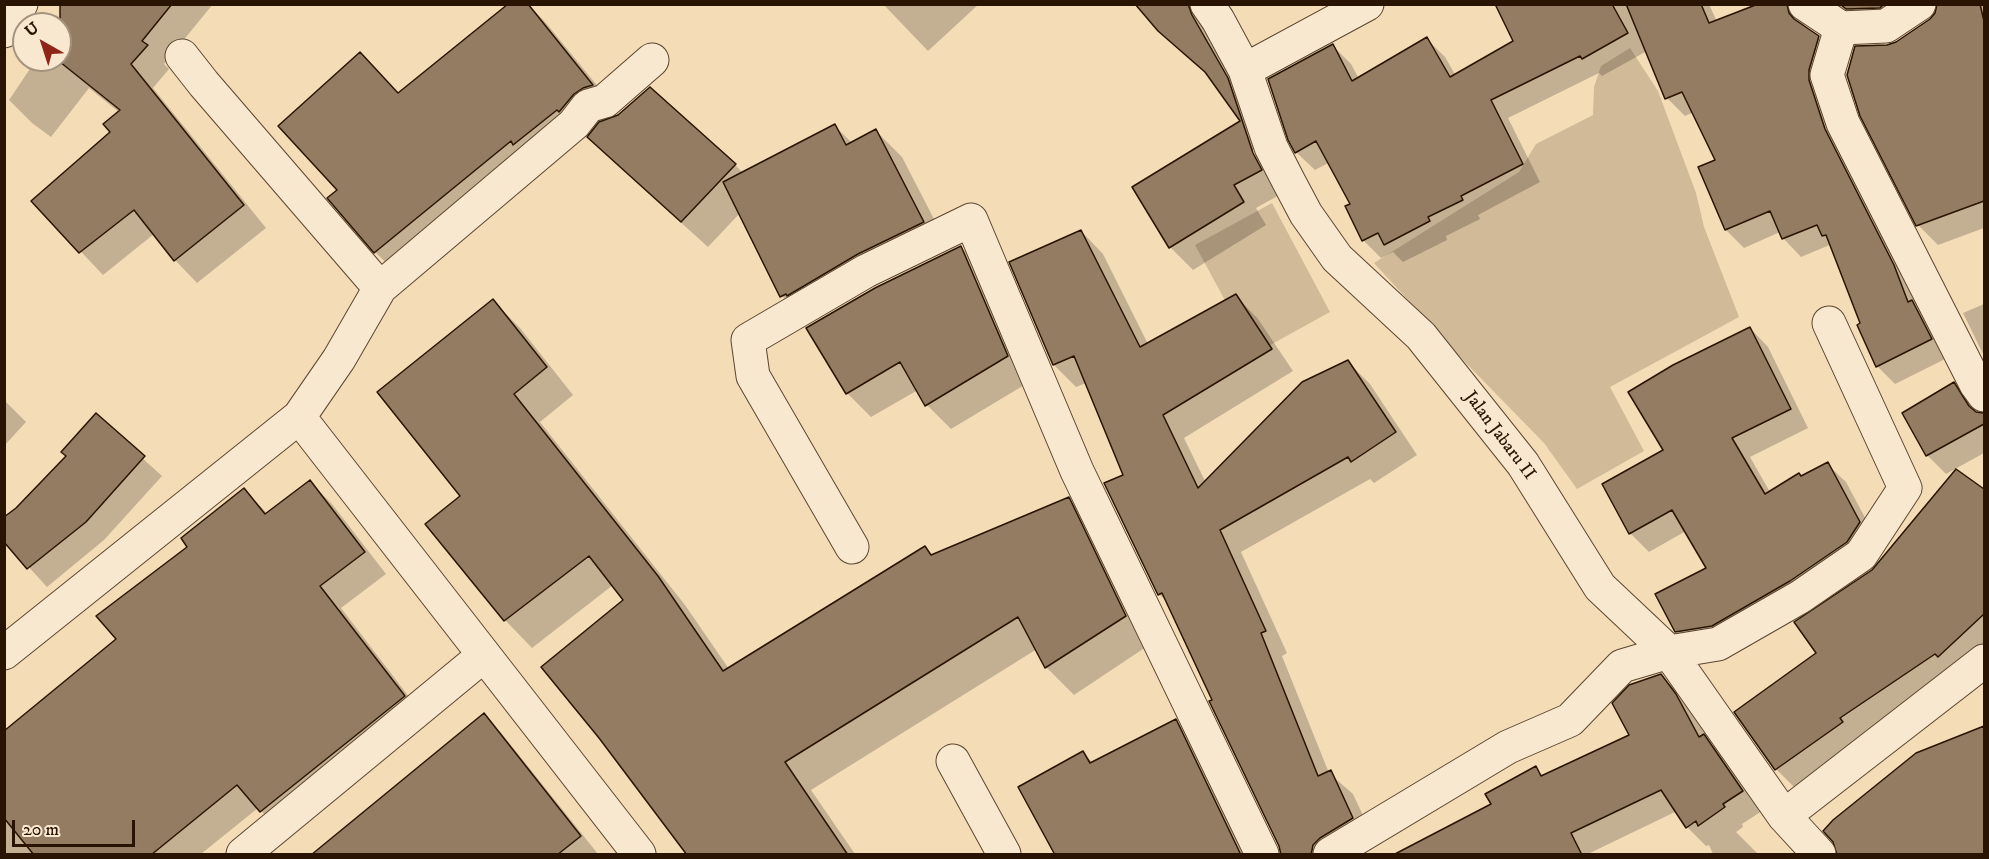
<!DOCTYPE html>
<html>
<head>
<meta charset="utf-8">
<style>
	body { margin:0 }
	#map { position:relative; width:1989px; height:859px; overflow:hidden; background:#f4dcb7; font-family:"IM FELL DW Pica",serif }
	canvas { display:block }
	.frame { position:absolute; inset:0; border:6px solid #291403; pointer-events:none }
	.north { position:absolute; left:12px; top:12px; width:60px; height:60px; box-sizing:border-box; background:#f8e8d0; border:2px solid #a5937e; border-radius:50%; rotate:321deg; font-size:16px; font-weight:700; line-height:24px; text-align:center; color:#291403 }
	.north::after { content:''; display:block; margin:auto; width:21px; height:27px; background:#8f2418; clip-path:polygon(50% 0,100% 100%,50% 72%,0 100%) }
	.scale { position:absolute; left:12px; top:820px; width:123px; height:27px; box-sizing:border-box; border:3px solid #291403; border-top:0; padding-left:8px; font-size:18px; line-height:21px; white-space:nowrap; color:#291403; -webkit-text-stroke:4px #f8e8d0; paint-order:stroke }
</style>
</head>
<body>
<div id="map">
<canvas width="1989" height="859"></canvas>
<div class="frame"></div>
<div class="north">U</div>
<div class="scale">20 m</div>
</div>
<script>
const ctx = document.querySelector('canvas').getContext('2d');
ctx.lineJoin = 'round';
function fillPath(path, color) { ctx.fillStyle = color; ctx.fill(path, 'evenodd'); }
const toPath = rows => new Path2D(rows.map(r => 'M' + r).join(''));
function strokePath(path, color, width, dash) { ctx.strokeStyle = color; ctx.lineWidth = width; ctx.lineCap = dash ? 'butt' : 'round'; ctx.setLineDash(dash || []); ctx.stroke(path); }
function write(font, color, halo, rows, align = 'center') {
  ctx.font = font + ' "IM FELL DW Pica",serif'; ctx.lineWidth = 5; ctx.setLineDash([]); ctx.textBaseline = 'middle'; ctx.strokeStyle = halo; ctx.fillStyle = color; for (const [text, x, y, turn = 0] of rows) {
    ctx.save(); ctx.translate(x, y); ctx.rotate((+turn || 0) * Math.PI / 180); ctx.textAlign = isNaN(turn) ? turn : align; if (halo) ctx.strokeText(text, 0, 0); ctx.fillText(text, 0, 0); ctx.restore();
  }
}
fillPath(toPath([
	[1630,48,1658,91,1696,193,1704,227,1739,317,1610,387,1644,451,1577,489,1544,443,1463,360,1374,263,1519,172,1536,144,1593,115,1594,87,1601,66],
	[1272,203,1330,312,1254,354,1195,245]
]), '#d1ba98');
fillPath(toPath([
	[74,4,213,4,164,64,169,69,153,88,266,228,197,283,175,260,154,234,103,275,33,201,112,132,120,113,89,88,51,137,32,123,9,100,36,60,60,60,60,25],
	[528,4,546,23,618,111,609,114,596,125,618,117,735,165,743,173,835,126,852,143,876,131,902,157,949,248,884,280,814,321,808,322,782,296,740,213,708,247,615,163,588,135,586,137,584,135,402,278,375,252,330,198,339,190,360,54,399,94],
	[883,4,979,4,928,51],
	[1137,4,1207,4,1283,193,1256,208,1266,225,1193,270,1170,247,1242,122,1212,79,1183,54],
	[1251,150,1254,150,1257,160,1254,161],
	[1514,4,1709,4,1717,22,1762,4,1802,4,1805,29,1818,37,1836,55,1827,88,1949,357,1895,384,1877,366,1832,244,1801,257,1783,238,1780,232,1744,248,1726,230,1717,160,1694,112,1685,116,1667,98,1647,51,1602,76,1599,73,1508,118,1540,182,1478,215,1480,219,1446,236,1447,240,1403,262,1393,252,1381,258,1363,240,1352,205,1333,46,1351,64,1359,79,1427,39,1445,57,1456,76,1515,42],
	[1829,4,1984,4,1984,228,1938,245,1918,225,1887,46,1897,43,1931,20,1937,14,1939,5,1868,29],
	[1273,88,1336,159,1315,170,1296,152],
	[1081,231,1103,254,1148,344,1236,296,1258,319,1293,371,1184,438,1206,483,1348,362,1370,384,1417,455,1374,483,1370,479,1241,552,1287,653,1282,656,1329,773,1353,794,1375,841,1345,854,1284,854,1169,604,1159,594,1125,476,1086,383,1076,387,1054,365],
	[961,247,985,272,1031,381,951,429,927,405,918,390,871,417,847,393],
	[493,301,520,328,573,395,540,422,685,605,729,669,925,548,933,556,1069,499,1096,526,1152,643,1074,695,1046,667,1037,649,811,790,855,854,689,854,626,600,613,585,532,648,505,620,427,524,462,496],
	[1984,304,1984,356,1963,313],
	[1750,328,1768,347,1808,428,1750,457,1770,492,1827,464,1846,482,1878,542,1695,650,1676,631,1708,569,1686,531,1649,552,1630,533,1665,451],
	[1954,384,1972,402,1984,421,1984,453,1946,474,1927,455],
	[4,400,26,422,4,446],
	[96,416,162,476,104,540,47,587,4,540],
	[1956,471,1984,491,1984,651,1796,789,1776,769,1736,712,1818,654,1873,571],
	[310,482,332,504,386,574,341,608,426,719,283,833,258,808,201,854,4,854,4,732,118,639,189,547,244,490,268,514],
	[1661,676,1681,695,1695,716,1709,742,1723,755,1762,811,1742,824,1743,827,1736,832,1758,854,1713,854,1709,845,1706,846,1687,827,1677,811,1590,853,1591,854,1396,854,1493,805,1536,768,1544,777,1631,735],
	[484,715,502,734,598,854,313,854],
	[1176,721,1195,740,1250,854,1056,854,1083,753,1093,763],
	[1984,727,1984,854,1839,854,1914,757]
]), '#0003');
const building = toPath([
	[60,4,172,4,142,41,148,45,131,64,244,205,174,261,134,210,79,253,31,201,110,132,103,124,120,110,60,62,60,4],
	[508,4,528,4,593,85,583,88,574,94,559,112,557,110,513,145,511,141,374,253,327,198,337,190,278,126,360,52,398,93,508,4],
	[1135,4,1188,4,1192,15,1228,78,1253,153,1262,170,1234,185,1244,202,1169,248,1132,187,1240,121,1205,72,1158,31,1135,4],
	[1495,4,1612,4,1628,33,1582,59,1580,56,1491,100,1523,164,1461,196,1463,200,1428,217,1430,221,1384,245,1378,233,1362,241,1345,206,1350,204,1316,141,1295,153,1288,140,1268,79,1333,44,1352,81,1427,37,1450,77,1513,41,1495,4],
	[1626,4,1701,4,1709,23,1758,4,1787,4,1789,13,1794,19,1819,36,1809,70,1809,80,1825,129,1894,265,1908,302,1912,300,1932,339,1876,367,1857,325,1860,323,1826,235,1822,236,1817,225,1782,239,1770,211,1725,230,1698,167,1715,160,1682,92,1665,99,1626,4],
	[1840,4,1884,4,1880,8,1846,9,1840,4],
	[1937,4,1980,4,1984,21,1984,201,1916,226,1860,116,1847,75,1855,46,1887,45,1896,42,1930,19,1935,13,1937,4],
	[650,87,736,164,681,222,587,137,599,122,618,115,650,87],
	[835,124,846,145,876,129,924,222,858,254,787,296,786,294,780,297,723,182,835,124],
	[1081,230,1140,347,1236,294,1272,349,1163,415,1198,488,1302,382,1348,360,1396,432,1351,462,1348,457,1220,530,1266,631,1261,633,1318,776,1331,770,1353,818,1320,838,1313,845,1311,855,1281,855,1279,846,1209,701,1212,700,1162,593,1158,595,1104,483,1123,475,1074,356,1053,365,1009,262,1081,230],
	[961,246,1008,356,925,406,900,362,846,394,806,328,875,288,961,246],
	[493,299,547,367,514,394,658,576,723,671,925,546,931,555,1069,497,1126,616,1045,668,1018,617,785,762,848,855,687,855,599,738,541,667,623,600,589,556,504,621,425,524,460,496,377,392,493,299],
	[1750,327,1791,409,1732,438,1765,494,1799,473,1801,476,1828,462,1860,522,1847,542,1790,581,1712,626,1675,632,1655,594,1706,568,1672,510,1629,534,1602,484,1663,450,1628,392,1673,365,1750,327],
	[1954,382,1969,406,1976,412,1984,413,1984,424,1926,456,1902,413,1954,382],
	[96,413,145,456,86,522,27,569,4,542,4,517,16,508,66,456,61,452,96,413],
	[1956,469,1984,489,1984,614,1938,657,1935,654,1840,718,1843,722,1775,770,1734,712,1816,653,1794,622,1872,570,1956,469],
	[310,480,365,552,320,586,405,696,260,812,237,785,151,855,34,855,4,818,4,731,116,639,96,616,187,547,181,538,244,488,265,514,310,480],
	[1661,674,1676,694,1699,737,1704,734,1743,791,1723,804,1725,807,1698,826,1696,821,1686,828,1661,790,1571,833,1582,855,1393,855,1491,804,1485,794,1536,766,1541,776,1629,735,1612,703,1629,685,1661,674],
	[484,713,581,836,557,855,311,855,484,713],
	[1176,719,1241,855,1055,855,1018,787,1083,751,1090,763,1176,719],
	[1984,726,1984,855,1837,855,1833,842,1823,831,1833,820,1916,753,1984,726]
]);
fillPath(building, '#937c61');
strokePath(building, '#291403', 1.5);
const minor = toPath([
	[1207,4,1218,20,1245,70,1271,147,1289,182,1306,214,1337,258,1421,336,1523,464,1600,587,1669,652,1784,816,1819,854],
	[1805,4,1841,28,1886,26,1919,4],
	[1841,28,1827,75,1843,123,1976,384,1984,395],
	[4,31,21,4],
	[1245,70,1367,4],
	[380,288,574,124,588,106,605,101,652,60],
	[299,417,639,854],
	[852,547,753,376,748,340,866,271,971,220,1077,471,1262,854],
	[4,653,299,417,339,359,380,288,204,84,182,56],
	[953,761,1004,854],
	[1784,816,1984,661],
	[243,854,483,656],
	[1330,854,1508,747,1570,720,1622,666,1669,652,1718,644,1800,597,1861,555,1905,488,1829,323]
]);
strokePath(minor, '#5c4630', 35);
strokePath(minor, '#f8e8d0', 33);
write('18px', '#291403', '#f8e8d0', [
	["Jalan Jabaru II",1499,436,53]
]);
</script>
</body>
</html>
